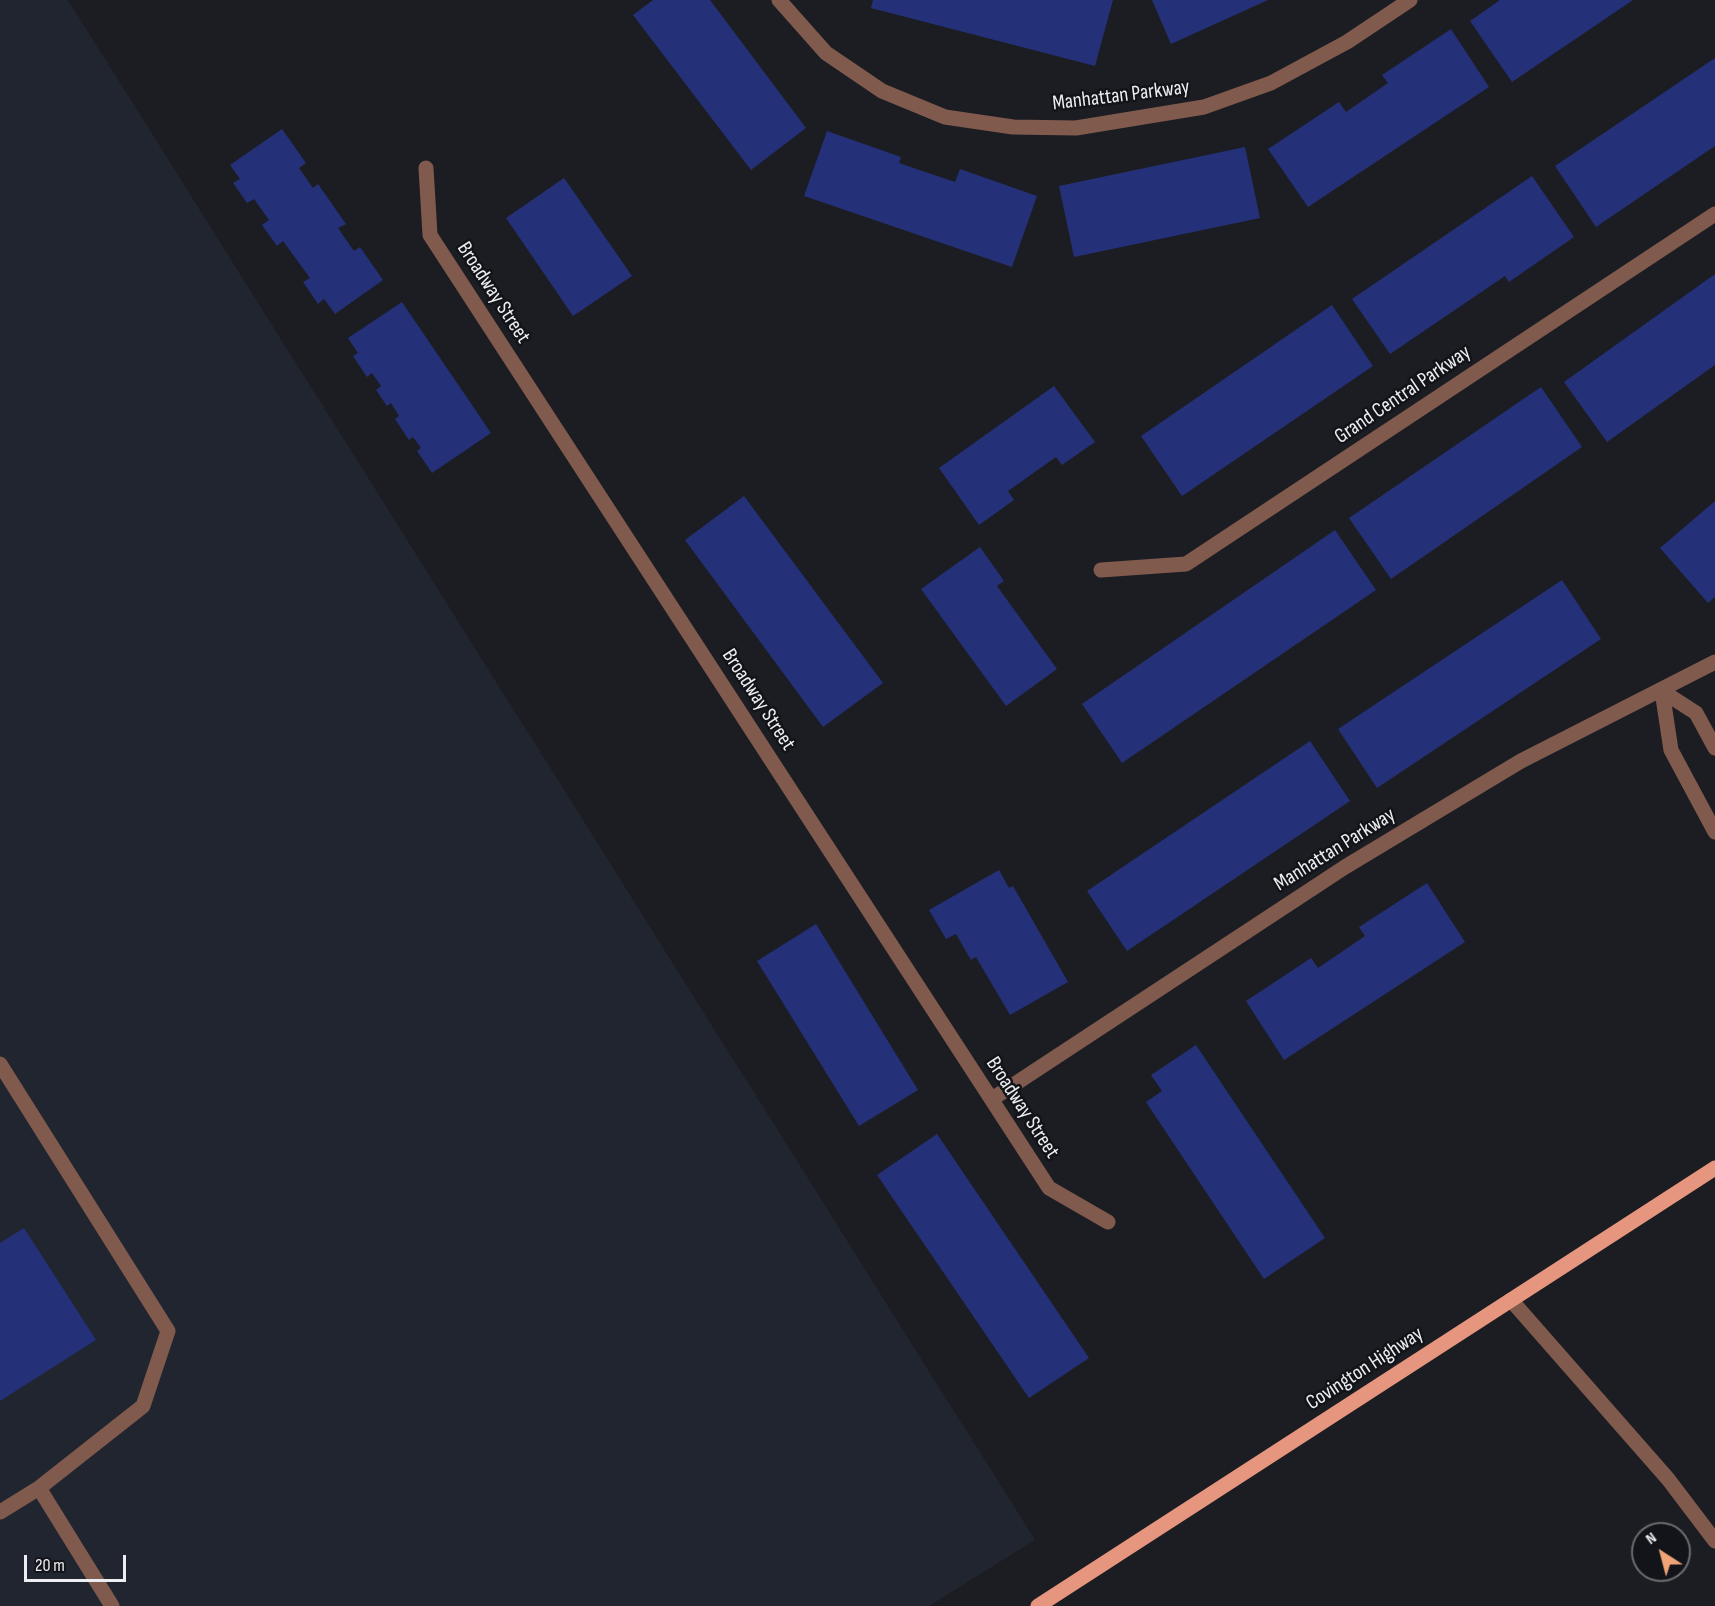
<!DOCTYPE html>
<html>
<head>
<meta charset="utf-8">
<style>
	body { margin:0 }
	#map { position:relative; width:1715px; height:1606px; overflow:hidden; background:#1c1d22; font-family:"Sofia Sans Condensed",sans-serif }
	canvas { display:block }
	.north { position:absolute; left:1631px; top:1522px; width:60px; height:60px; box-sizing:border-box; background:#131419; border:2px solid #6a6b6f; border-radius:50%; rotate:324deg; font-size:16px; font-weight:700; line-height:24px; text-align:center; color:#eceef1 }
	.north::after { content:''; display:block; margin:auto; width:21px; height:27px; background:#efa377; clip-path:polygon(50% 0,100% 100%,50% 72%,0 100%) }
	.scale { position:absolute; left:24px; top:1555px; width:102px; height:27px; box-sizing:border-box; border:3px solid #eceef1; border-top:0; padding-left:8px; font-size:18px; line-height:21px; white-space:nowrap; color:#eceef1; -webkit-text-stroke:4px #131419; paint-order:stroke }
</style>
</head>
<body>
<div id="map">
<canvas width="1715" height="1606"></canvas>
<div class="north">N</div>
<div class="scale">20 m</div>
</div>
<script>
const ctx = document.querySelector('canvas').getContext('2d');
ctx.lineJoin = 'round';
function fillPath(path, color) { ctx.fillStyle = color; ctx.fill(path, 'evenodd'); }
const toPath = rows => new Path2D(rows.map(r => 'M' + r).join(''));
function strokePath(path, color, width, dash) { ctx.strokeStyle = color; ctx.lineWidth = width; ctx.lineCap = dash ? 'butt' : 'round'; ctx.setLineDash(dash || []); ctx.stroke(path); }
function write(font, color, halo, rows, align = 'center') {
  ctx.font = font + ' "Sofia Sans Condensed",sans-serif'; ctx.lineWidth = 5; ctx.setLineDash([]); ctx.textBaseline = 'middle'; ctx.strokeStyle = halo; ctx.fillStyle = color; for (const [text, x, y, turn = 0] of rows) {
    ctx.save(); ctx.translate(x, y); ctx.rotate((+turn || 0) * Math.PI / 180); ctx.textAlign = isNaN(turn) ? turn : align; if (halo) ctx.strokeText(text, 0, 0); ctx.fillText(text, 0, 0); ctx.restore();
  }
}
fillPath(toPath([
	[0,0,68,0,1035,1540,929,1606,0,1606]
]), '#21252f');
fillPath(toPath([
	[653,0,710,0,806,128,751,170,633,15],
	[873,0,1113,0,1095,66,871,8],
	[1152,0,1268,0,1171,44],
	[1500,0,1633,0,1512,82,1470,21],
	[1451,29,1489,87,1308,207,1268,149,1339,102,1346,112,1388,83,1382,75],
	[1715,58,1715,146,1596,227,1555,166],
	[282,129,306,163,299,168,313,188,318,184,346,224,338,228,354,251,360,247,383,280,335,314,324,299,318,304,303,282,310,278,283,241,277,246,262,225,269,220,254,199,247,203,233,183,240,179,230,165],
	[827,131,901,157,899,163,955,182,960,169,1037,196,1012,267,804,196],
	[1245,147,1260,218,1074,257,1059,186],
	[1532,176,1574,237,1509,282,1505,276,1390,354,1352,299],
	[564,178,632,276,573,316,506,218],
	[1715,274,1715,365,1607,442,1564,382],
	[402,302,491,433,432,473,417,451,421,448,413,437,409,440,395,419,399,416,391,403,387,406,376,390,381,386,372,373,367,377,353,356,358,353,348,338],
	[1332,305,1373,366,1182,496,1141,436],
	[1054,386,1095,442,1062,465,1056,457,1008,491,1014,500,979,525,939,468],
	[1541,387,1582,447,1391,579,1349,518],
	[744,496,883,683,823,727,685,540],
	[1715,501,1715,597,1708,603,1660,548],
	[1335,530,1376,590,1122,763,1082,704],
	[980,547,1004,581,997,586,1057,669,1006,706,921,589],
	[1562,580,1601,639,1377,788,1338,729],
	[1310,741,1350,801,1127,951,1087,891],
	[999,870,1009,888,1013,886,1068,982,1010,1015,976,957,971,960,956,934,946,939,929,910],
	[1427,883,1465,942,1284,1060,1246,1001,1311,958,1318,968,1365,936,1359,927],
	[816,924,918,1090,859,1126,757,961],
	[1196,1045,1325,1238,1264,1279,1146,1102,1162,1091,1151,1075],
	[937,1134,1089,1358,1029,1398,877,1175],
	[24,1228,96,1340,0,1401,0,1243]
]), '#243178');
strokePath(toPath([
	[779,0,826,53,882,91,945,117,1013,127,1076,128,1204,107,1271,83,1347,42,1410,0],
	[426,168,430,235,1049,1188,1108,1222],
	[1101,570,1186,564,1715,214],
	[1662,691,1671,750,1715,832],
	[1662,691,1696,713,1715,748],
	[0,1064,168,1331,143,1406,39,1488,112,1606],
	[992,1099,1345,867,1521,761,1715,662],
	[1511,1300,1668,1479,1715,1541],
	[0,1512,39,1488]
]), '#815a4e', 15);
strokePath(toPath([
	[1038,1606,1715,1168]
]), '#e6967e', 15);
write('21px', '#eceef1', '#131419', [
	["Manhattan Parkway",1121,96,-7],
	["Broadway Street",493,293,57],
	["Grand Central Parkway",1403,395,-34],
	["Broadway Street",758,700,57],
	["Manhattan Parkway",1335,850,-32],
	["Broadway Street",1022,1108,57],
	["Covington Highway",1365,1369,-33]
]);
</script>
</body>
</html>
